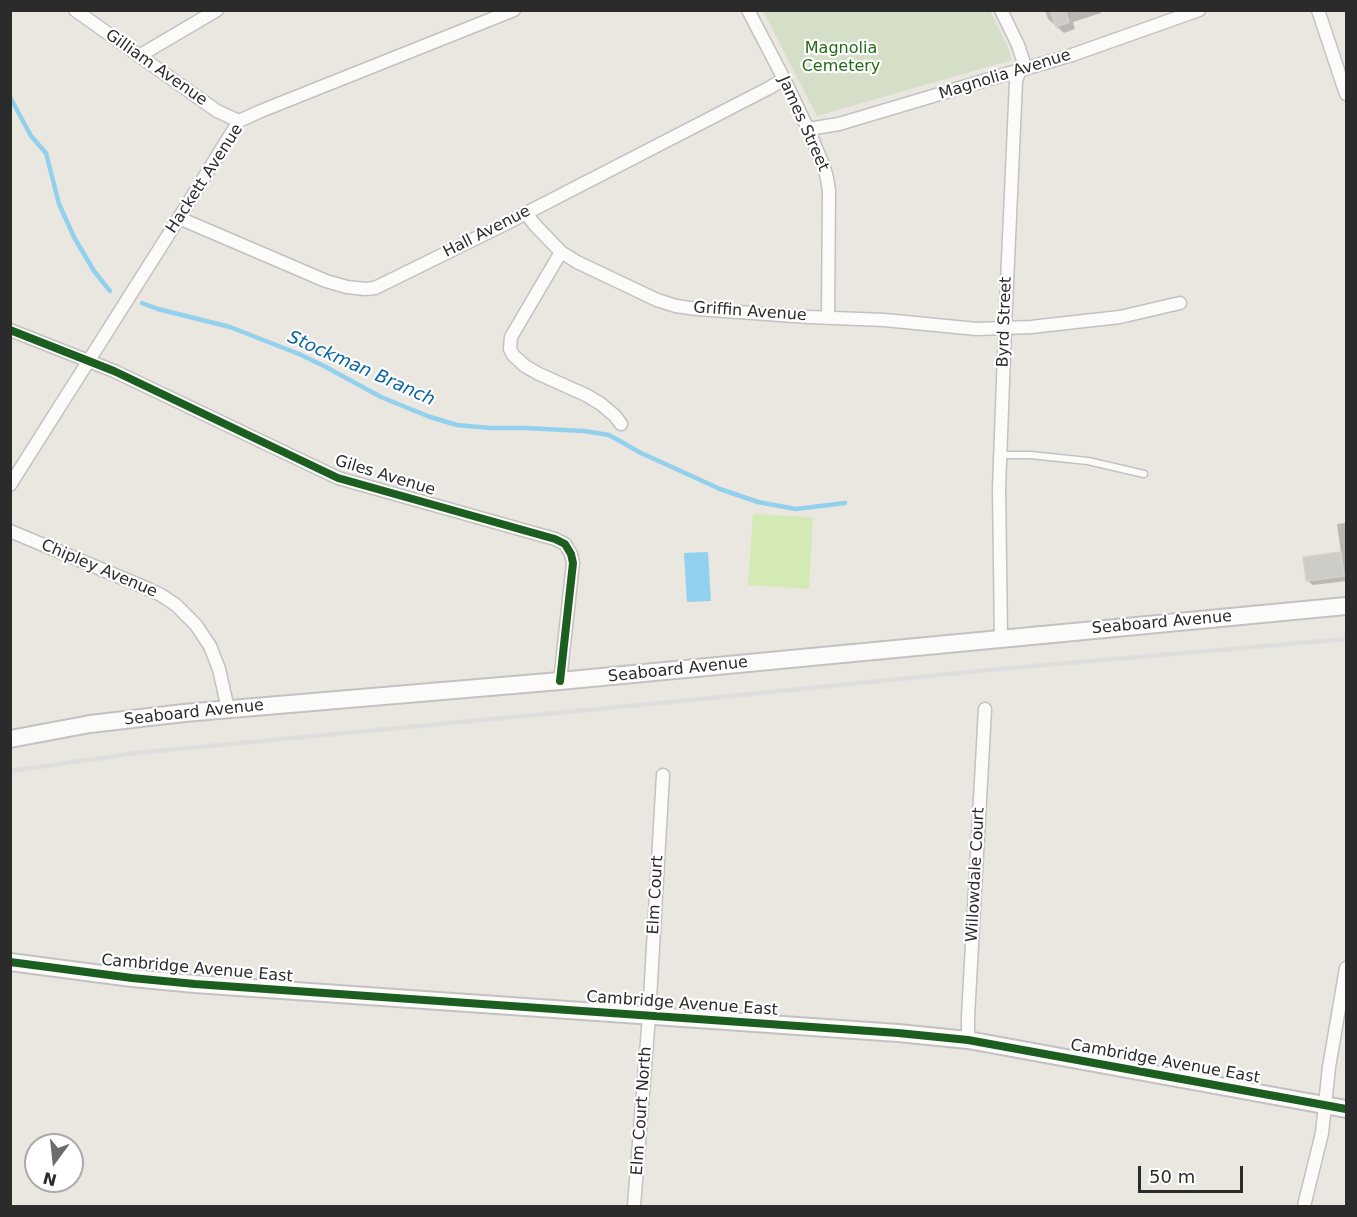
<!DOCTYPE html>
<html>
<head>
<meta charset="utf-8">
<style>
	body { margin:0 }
	#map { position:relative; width:1357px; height:1217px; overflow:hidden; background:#eae6e0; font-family:"DejaVu Sans",sans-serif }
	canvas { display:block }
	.frame { position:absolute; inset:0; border:12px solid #2b2b2b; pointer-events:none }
	.north { position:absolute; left:24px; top:1133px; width:60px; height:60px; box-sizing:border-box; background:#fff; border:2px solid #aaa; border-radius:50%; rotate:195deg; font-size:16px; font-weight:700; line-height:24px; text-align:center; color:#2b2b2b }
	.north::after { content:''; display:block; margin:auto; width:21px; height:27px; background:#6e6c6a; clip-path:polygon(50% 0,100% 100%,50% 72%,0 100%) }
	.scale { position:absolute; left:1138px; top:1166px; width:105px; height:27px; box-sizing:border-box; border:3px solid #2b2b2b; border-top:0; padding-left:8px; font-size:18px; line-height:21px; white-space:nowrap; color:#2b2b2b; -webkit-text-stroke:4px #fff; paint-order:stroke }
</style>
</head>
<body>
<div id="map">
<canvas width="1357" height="1217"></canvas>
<div class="frame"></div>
<div class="north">N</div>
<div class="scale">50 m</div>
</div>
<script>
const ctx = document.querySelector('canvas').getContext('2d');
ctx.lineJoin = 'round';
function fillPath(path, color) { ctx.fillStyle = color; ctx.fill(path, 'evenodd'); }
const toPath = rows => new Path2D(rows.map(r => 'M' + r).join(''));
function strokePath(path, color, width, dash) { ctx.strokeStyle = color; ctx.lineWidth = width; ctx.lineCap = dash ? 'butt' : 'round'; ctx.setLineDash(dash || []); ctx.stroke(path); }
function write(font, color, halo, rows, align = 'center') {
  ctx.font = font + ' "DejaVu Sans",sans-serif'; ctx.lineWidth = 4.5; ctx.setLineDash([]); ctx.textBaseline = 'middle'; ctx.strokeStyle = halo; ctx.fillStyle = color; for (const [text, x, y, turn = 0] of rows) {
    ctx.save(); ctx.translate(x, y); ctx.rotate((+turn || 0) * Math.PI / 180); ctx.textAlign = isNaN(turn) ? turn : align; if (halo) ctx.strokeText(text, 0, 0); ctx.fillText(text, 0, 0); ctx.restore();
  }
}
fillPath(toPath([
	[763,11,990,11,1007,45,1012,60,817,116]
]), '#d5dec7');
fillPath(toPath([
	[753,514,813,517,809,589,748,585]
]), '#d4eab5');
fillPath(toPath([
	[708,552,711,601,687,602,684,553]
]), '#92d1ed');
fillPath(toPath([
	[1045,10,1100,10,1101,13,1073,22,1075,29,1064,33,1048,19],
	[1346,523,1346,581,1313,585,1307,580,1341,553,1337,524]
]), '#0003');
strokePath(toPath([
	[10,97,31,136,46,153,59,204,74,237,94,271,110,291],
	[142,303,158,309,230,327,299,354,324,366,381,397,430,417,457,425,490,428,525,428,584,431,609,435,641,453,720,489,758,502,796,509,845,503]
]), '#92d1ed', 4.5);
const building = toPath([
	[1050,10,1065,10,1069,22,1056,27,1050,10],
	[1341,552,1344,576,1306,581,1303,557,1341,552]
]);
fillPath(building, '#ceccc7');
strokePath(building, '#d5d2cc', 1.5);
const lane = toPath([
	[1000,455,1030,455,1088,461,1144,474]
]);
const street = toPath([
	[75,10,217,111,239,121],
	[748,10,784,79,808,129,824,167,827,178,829,191,828,317],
	[1318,10,1346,94],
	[139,56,217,10],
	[808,129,839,124,1020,70,1072,55,1199,10],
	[526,213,534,224,561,252,577,262,657,300,676,306,697,309,809,317,884,320,977,329,1031,327,1120,317,1180,303],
	[179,218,326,281,347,287,365,289,375,288,507,223,769,88,784,79],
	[561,252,511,337,510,349,513,355,525,366,539,374,586,395,601,404,615,416,621,424],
	[10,330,114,371,338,478,555,539,565,544,571,554,573,563,560,681],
	[10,485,179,218,239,121,261,111,514,10],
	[10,531,146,588,161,595,176,605,196,625,210,646,219,669,228,709],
	[1001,639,999,488,1005,328,1016,81,1023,60,1018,45,1001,10],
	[968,1040,968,1017,985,709],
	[634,1206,649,1016,663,775],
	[1304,1206,1322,1133,1329,1067,1346,968]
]);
const secondary = toPath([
	[10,739,90,724,184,713,560,681,1346,606],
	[10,962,132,978,195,984,898,1033,968,1040,1346,1109]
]);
strokePath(lane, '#c3c2c1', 9);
strokePath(street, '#c3c2c1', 15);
strokePath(secondary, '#c3c2c1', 20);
strokePath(lane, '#fcfbfa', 6);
strokePath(street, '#fcfbfa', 12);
strokePath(secondary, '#fcfbfa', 16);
strokePath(toPath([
	[10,771,136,753,681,701,999,669,1346,639]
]), '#dededf', 4.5);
strokePath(toPath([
	[10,330,114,371,338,478,555,539,565,544,571,554,573,563,560,681],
	[10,962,132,978,195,984,898,1033,968,1040,1346,1109]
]), '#1b5e20', 8);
write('16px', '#246b18', '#fff', [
	["Magnolia",841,49],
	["Cemetery",841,67]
]);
write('16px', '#2b2b2b', '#fff', [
	["Gilliam Avenue",156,68,35],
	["Magnolia Avenue",1005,75,-17],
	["James Street",803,124,66],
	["Hackett Avenue",205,179,-57],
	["Hall Avenue",487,232,-27],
	["Griffin Avenue",750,312,4],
	["Byrd Street",1005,322,-88],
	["Giles Avenue",385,476,17],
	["Chipley Avenue",99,569,23],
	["Seaboard Avenue",1162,623,-5],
	["Seaboard Avenue",678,670,-6],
	["Seaboard Avenue",194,713,-6],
	["Willowdale Court",976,875,-87],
	["Elm Court",656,895,-87],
	["Cambridge Avenue East",197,969,5],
	["Cambridge Avenue East",682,1004,4],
	["Cambridge Avenue East",1165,1062,10],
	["Elm Court North",642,1111,-86]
]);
write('italic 18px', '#0864a2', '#fff', [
	["Stockman Branch",361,369,24]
]);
</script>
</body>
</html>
